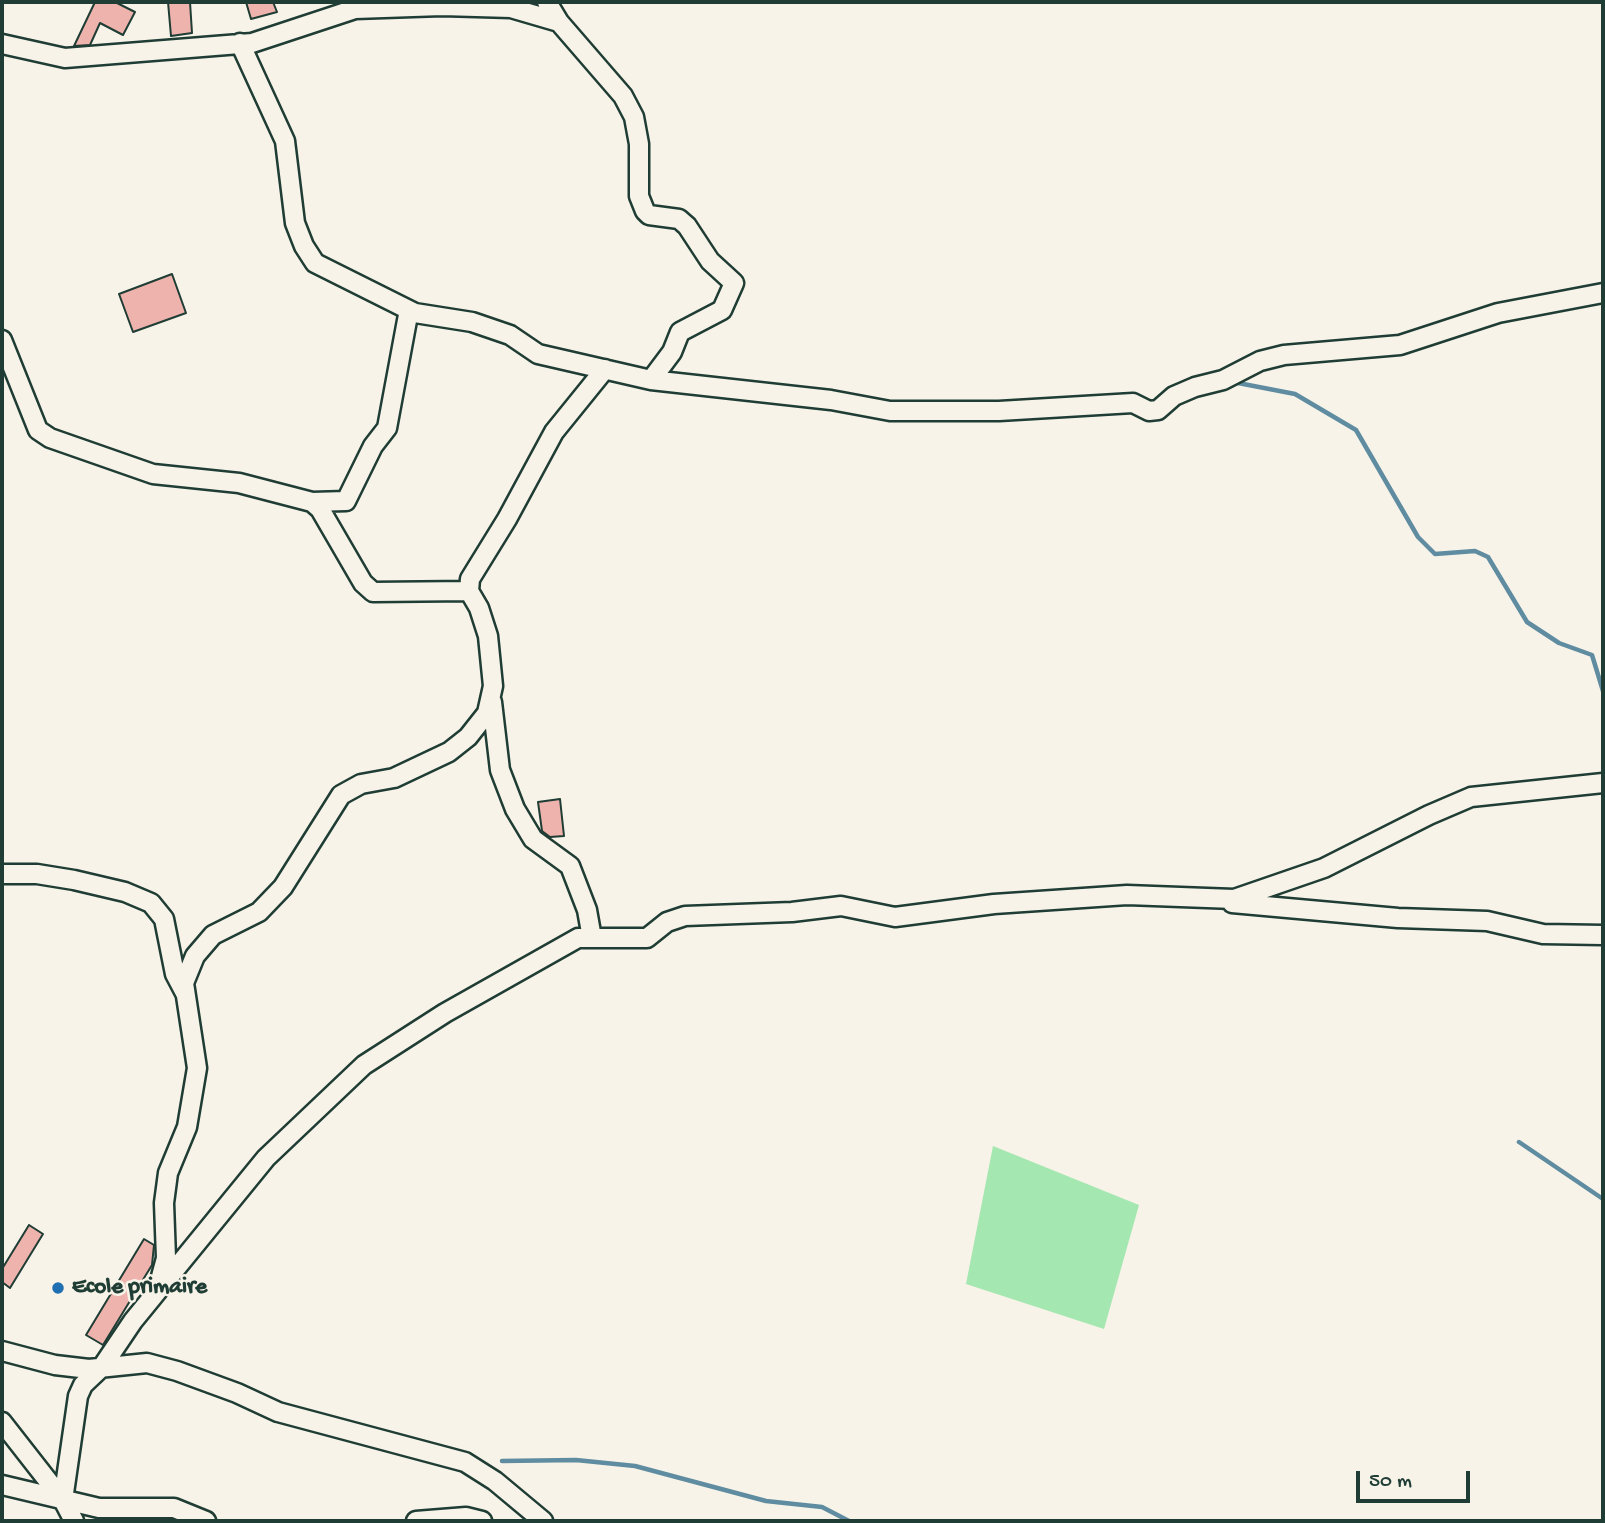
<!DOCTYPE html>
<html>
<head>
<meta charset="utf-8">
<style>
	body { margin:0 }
	#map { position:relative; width:1605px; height:1523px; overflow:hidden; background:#f7f3e8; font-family:"Gochi Hand",sans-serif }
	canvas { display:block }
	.frame { position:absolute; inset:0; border:4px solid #1f3d34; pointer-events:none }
	.scale { position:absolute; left:1356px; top:1471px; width:114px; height:32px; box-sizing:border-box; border:4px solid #1f3d34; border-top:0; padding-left:9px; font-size:21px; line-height:24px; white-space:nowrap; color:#1f3d34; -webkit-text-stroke:5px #f7f3e8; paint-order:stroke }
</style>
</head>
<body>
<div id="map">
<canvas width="1605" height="1523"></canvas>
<div class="frame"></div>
<div class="scale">50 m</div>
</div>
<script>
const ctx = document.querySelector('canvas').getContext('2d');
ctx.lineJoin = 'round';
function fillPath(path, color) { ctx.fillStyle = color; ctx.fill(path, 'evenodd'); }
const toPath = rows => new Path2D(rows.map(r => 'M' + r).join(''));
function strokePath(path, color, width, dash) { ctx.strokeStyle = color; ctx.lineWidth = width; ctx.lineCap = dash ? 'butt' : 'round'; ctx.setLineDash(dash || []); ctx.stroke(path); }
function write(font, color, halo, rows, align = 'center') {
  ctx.font = font + ' "Gochi Hand",sans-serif'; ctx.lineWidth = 5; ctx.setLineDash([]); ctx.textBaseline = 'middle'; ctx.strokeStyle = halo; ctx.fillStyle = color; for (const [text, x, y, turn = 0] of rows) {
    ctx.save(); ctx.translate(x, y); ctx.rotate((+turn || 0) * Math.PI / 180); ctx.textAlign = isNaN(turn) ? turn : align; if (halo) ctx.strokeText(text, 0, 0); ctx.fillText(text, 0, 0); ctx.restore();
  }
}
fillPath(toPath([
	[993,1146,1139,1205,1104,1329,966,1284]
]), '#a5e7b1');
strokePath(toPath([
	[1233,382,1295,394,1356,430,1418,537,1435,554,1475,551,1488,557,1527,622,1559,643,1592,655,1603,691],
	[1519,1142,1603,1199],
	[502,1461,576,1460,635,1466,766,1501,822,1507,849,1521]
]), '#5f8ca0', 4.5);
const building = toPath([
	[95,2,115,2,135,12,123,35,100,23,90,45,74,46,95,2],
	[168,2,190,2,192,33,171,36,168,2],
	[246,2,273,2,277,12,251,19,246,2],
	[172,274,186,313,133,332,119,294,172,274],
	[560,799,564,836,550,837,542,831,538,802,560,799],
	[29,1225,43,1234,10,1288,2,1282,2,1269,29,1225],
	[144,1239,154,1245,152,1265,103,1345,86,1335,144,1239]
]);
fillPath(building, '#eeb3ad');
strokePath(building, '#1f3d34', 2);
const street = toPath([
	[547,2,559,22,623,96,634,117,639,144,639,196,645,211,649,215,679,219,687,226,710,261,734,283,722,310,680,332,672,352,651,380],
	[240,43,285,141,295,223,304,246,315,263,415,313],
	[2,44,65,58,252,43,355,9,442,6,511,8,559,22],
	[2,340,38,430,50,438,153,474,239,483,312,502,320,509,363,583,373,592,469,591],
	[312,502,346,501,373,446,387,428,408,315,415,313,472,322,510,335,538,354,651,380,831,400,890,411,999,411,1133,403,1149,411,1158,410,1174,396,1195,387,1223,380,1260,361,1284,355,1400,345,1498,313,1603,293],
	[492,702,500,770,515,809,533,839,570,866,587,910,592,938],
	[2,874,37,874,74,880,125,892,151,903,164,919,175,974,185,993],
	[1232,903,1398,918,1487,921,1543,934,1603,935],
	[159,1284,166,1258,164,1203,168,1173,187,1127,197,1068,184,983,195,956,213,935,259,912,283,887,341,795,361,784,394,778,449,752,468,737,487,713,493,686,488,636,479,608,469,591,470,579,507,519,554,432,605,369],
	[2,1351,55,1365,89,1369,147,1363,177,1371,237,1393,278,1412,465,1462,495,1481,543,1521],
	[2,1422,63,1500,74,1521],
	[2,1485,99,1508,174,1508,206,1521],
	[63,1500,78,1396,83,1385,102,1367,133,1321,266,1158,364,1065,445,1013,578,938,647,938,667,922,685,916,792,912,841,906,895,917,994,904,1127,895,1234,899,1324,868,1429,815,1471,797,1603,783],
	[416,1521,466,1517,482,1521]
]);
strokePath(street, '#1f3d34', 23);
strokePath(street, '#f7f3e8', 18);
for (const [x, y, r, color] of [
	[58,1288,7,"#1f6fb2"]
]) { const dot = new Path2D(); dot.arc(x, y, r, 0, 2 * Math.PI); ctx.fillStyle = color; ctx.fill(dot); strokePath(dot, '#f7f3e8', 2.5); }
write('bold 23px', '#1f3d34', '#f7f3e8', [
	["Ecole primaire",72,1288]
], 'left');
</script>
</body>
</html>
